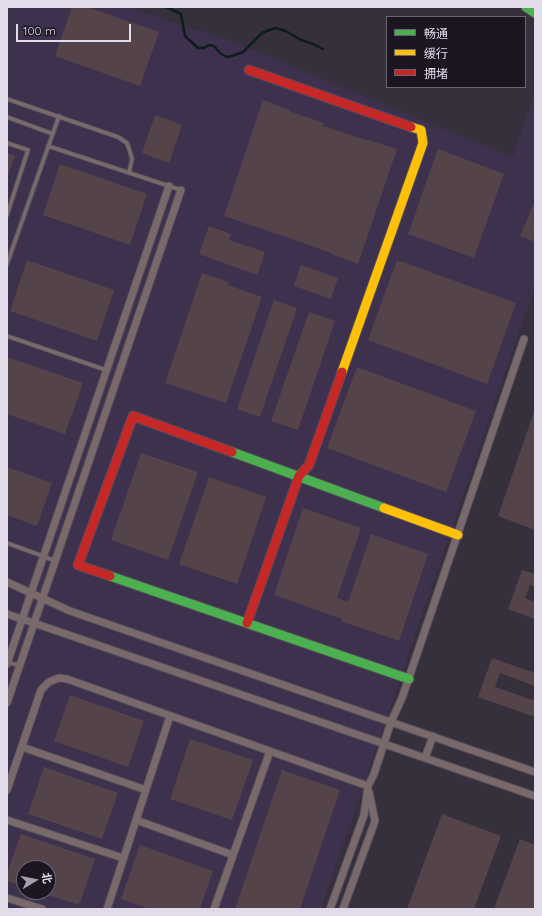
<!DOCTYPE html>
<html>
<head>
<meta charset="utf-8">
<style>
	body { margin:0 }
	#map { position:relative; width:542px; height:916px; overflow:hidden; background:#36303d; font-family:Quicksand,"Noto Sans SC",sans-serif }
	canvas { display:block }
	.frame { position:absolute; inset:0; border:8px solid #e1dbea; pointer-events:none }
	.legend { position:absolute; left:386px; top:16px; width:140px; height:72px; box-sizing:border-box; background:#1b1621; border:1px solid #6a6571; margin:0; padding:5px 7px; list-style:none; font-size:12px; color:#e1dbea }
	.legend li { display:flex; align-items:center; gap:8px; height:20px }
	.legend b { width:20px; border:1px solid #6a6571 }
	.north { position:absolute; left:16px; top:860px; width:40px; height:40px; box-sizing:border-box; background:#1b1621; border:1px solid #6a6571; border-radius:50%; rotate:80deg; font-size:11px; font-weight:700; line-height:16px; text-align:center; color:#e1dbea }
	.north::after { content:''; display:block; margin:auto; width:14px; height:18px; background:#a59fad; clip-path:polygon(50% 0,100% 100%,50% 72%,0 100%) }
	.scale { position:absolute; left:16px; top:24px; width:115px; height:18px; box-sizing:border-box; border:2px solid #e1dbea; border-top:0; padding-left:5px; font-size:12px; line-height:14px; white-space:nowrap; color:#e1dbea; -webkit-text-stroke:3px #1b1621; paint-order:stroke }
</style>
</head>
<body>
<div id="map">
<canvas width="542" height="916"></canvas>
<div class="frame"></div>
<ul class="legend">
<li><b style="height:5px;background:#4caf50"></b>畅通</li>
<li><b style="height:5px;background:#ffc107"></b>缓行</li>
<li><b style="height:5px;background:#c62828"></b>拥堵</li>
</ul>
<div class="north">北</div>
<div class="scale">100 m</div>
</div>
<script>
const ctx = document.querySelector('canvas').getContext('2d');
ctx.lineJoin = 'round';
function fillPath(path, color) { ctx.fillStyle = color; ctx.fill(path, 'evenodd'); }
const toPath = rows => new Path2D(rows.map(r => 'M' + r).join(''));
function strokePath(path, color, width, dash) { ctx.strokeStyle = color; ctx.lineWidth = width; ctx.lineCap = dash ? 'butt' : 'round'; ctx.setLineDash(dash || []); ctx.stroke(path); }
fillPath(toPath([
	[7,7,127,7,234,42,438,127,513,157,535,92,535,286,321,909,7,909],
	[24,868,48,868,48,892,24,892]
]), '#3e314d');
strokePath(toPath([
	[166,7,181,14,185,36,198,48,204,48,209,45,214,46,221,54,227,57,232,56,243,52,262,33,275,28,286,31,299,39,313,44,323,49]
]), '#0f1c1d', 2.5);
fillPath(toPath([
	[72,7,87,7,159,32,140,86,55,56],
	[263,100,290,110,289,111,324,123,323,126,369,141,369,140,397,149,358,264,331,254,331,253,295,240,224,216],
	[155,115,182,125,169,163,142,153],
	[438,149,504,174,474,258,408,234],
	[7,153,15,156,8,175,7,175],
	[60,164,147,194,130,245,43,215],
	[535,201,535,242,520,236],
	[209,226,231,234,229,240,265,252,257,275,199,254],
	[27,260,114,290,97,341,10,311],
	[397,260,516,303,487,384,368,340],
	[301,265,338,278,331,299,294,286],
	[202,273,228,282,228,285,262,297,226,403,165,383],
	[274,300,297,308,260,417,237,409],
	[309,312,335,321,298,430,271,421],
	[7,357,83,383,65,434,7,414],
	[357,367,476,411,446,492,327,448],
	[534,412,535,412,535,530,498,516],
	[141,453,198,472,168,560,111,540],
	[7,467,52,483,37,526,7,515],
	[209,477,266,497,237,584,179,564],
	[303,508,361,528,337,598,348,602,371,534,428,554,399,641,341,621,342,619,274,595],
	[522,570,535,574,535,587,530,585,525,598,535,602,535,619,508,609],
	[492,658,535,673,535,686,500,673,495,687,535,701,535,717,478,697],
	[70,695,144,721,128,767,54,741],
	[190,739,253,760,232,820,170,799],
	[44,767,118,793,102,839,28,814],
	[282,770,340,790,300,909,235,909],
	[442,814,501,836,474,909,407,909],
	[21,834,95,859,79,905,48,895,48,868,24,868,24,886,7,881,7,873],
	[520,839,535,845,535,909,494,909],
	[140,845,213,871,200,909,150,909,121,899]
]), '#54444a');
const lane = toPath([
	[7,99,118,137,127,143,130,152,132,159,129,173],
	[7,117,53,134],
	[7,143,28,150,7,215],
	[48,146,181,190],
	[7,264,59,116],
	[7,336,106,370],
	[7,543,56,561],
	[8,662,20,666]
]);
const street = toPath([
	[7,582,70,611,535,772],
	[7,614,63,633,535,796],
	[7,664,169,186],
	[7,703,181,190],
	[22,747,146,790],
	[425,758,433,736],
	[7,790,41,690,49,682,59,678,67,679,368,786],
	[7,820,123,858],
	[136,820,233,855],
	[7,898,42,909],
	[107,909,170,716],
	[214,909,270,751],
	[330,909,364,815,368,786,374,774,391,722,402,698,524,339],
	[343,909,375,821,369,792]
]);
const fast = toPath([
	[526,7,535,13],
	[232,452,384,508],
	[110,576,409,679]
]);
const slow = toPath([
	[342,372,423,143,421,130,411,127],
	[384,508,458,535]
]);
const jam = toPath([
	[249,70,411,127],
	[110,576,78,565,133,416,232,452],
	[247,623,299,476,309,465,342,372]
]);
strokePath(lane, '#514c58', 5.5);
strokePath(street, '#514c58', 9);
strokePath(fast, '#514c58', 11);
strokePath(slow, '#514c58', 11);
strokePath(jam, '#514c58', 11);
strokePath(lane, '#79696a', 3.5);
strokePath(street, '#79696a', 7);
strokePath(fast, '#4caf50', 9);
strokePath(slow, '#ffc107', 9);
strokePath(jam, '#c62828', 9);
</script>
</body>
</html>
